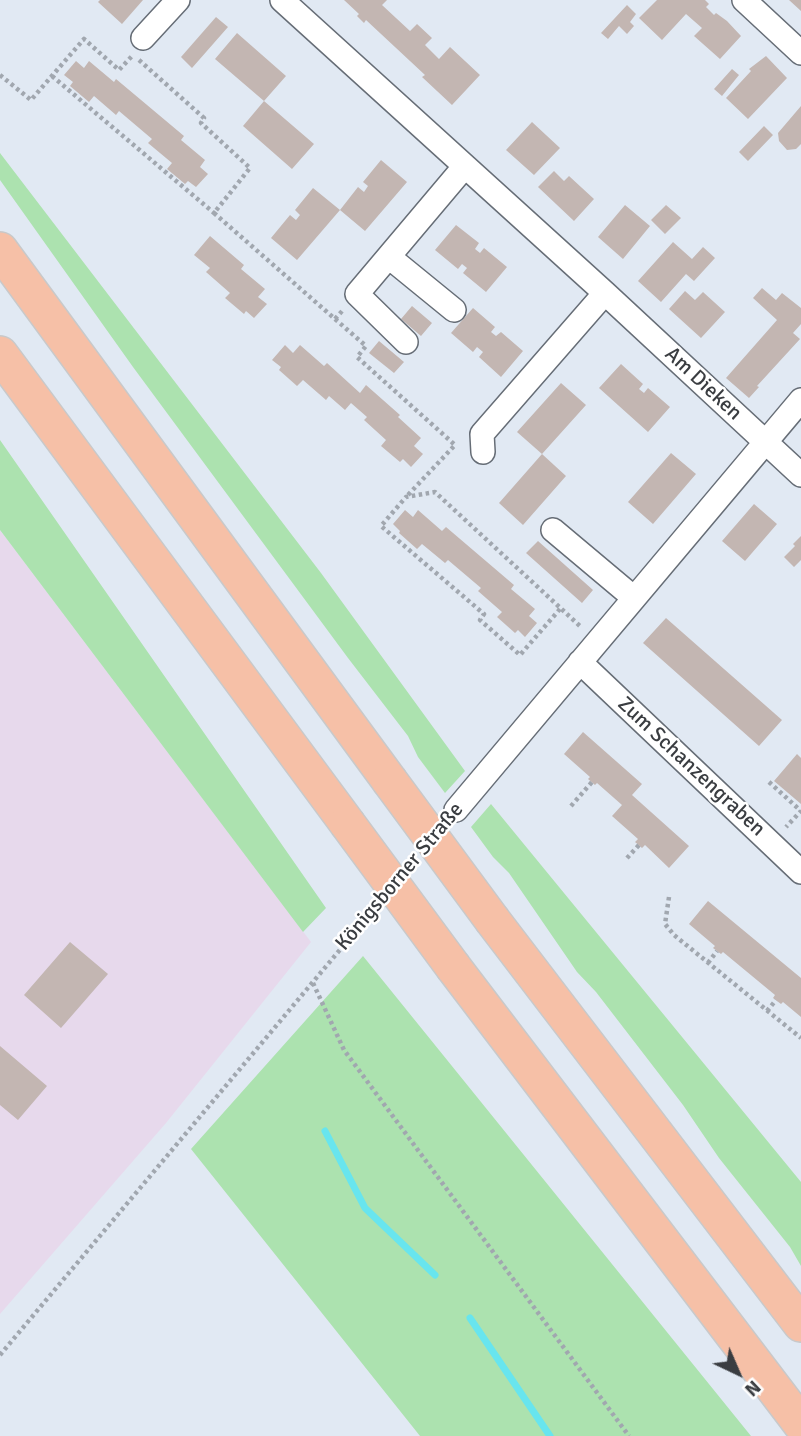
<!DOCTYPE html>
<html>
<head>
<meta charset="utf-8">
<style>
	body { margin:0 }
	#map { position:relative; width:801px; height:1436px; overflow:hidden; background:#e1e9f3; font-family:Signika,sans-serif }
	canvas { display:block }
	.north { position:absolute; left:703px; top:1338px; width:70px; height:70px; -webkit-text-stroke:5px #fff; paint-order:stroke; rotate:136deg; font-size:19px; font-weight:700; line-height:28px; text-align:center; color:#3a3d41 }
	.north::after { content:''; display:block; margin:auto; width:24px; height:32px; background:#3a3d41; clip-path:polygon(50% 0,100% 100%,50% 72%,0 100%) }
</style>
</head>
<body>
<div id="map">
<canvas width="801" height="1436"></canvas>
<div class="north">N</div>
</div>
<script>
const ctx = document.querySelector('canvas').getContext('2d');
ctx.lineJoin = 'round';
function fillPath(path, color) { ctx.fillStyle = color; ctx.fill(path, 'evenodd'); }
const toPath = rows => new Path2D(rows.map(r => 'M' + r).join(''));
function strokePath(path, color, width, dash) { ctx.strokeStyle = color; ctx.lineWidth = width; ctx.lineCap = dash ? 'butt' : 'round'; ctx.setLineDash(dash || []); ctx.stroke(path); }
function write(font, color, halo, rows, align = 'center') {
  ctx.font = font + ' Signika,sans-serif'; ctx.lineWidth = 5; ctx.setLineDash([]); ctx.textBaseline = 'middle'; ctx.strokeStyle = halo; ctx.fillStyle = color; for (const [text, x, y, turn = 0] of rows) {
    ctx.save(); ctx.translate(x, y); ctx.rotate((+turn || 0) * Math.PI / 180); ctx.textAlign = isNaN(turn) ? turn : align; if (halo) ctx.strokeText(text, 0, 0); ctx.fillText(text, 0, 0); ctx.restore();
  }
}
fillPath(toPath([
	[0,530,311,942,166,1123,0,1314]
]), '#e7d9ec');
fillPath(toPath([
	[0,153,321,573,465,771,445,793,418,757,408,736,348,658,133,367,0,180],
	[0,440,326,908,303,932,0,530],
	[491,804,801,1182,801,1266,790,1247,719,1158,683,1105,596,992,577,972,509,873,493,857,471,827],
	[363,956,751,1436,420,1436,191,1149]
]), '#ace2af');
strokePath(toPath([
	[325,1131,365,1208,435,1275],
	[470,1318,550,1436]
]), '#68e5ee', 7);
fillPath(toPath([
	[100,0,143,0,122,24,98,2],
	[344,0,387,0,382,5,410,31,417,24,432,38,425,45,439,59,450,47,480,75,452,105,422,77,425,75,410,61,366,20,364,23,357,16,359,14],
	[657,0,705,0,709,4,706,7,714,15,716,13,727,21,741,36,720,59,694,36,702,28,686,14,662,40,639,18],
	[789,0,801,0,801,11],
	[627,5,636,14,630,22,634,26,627,34,619,26,608,39,601,33],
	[216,17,228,27,192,68,181,57],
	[237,33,286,76,264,101,314,144,292,169,243,126,264,101,215,59],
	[766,56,787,78,748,119,726,98,751,71,749,69],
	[76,61,84,68,89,61,114,82,116,79,184,136,181,140,205,160,200,167,208,174,196,187,188,181,185,184,167,169,172,163,148,143,152,139,119,111,116,115,94,96,89,102,70,86,73,82,64,75],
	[732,69,739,75,722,96,714,89],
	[801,106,801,144,796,149,787,150,779,141,778,133],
	[532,122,560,148,534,175,506,150],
	[764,126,773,135,748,161,739,152],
	[381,160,407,182,365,231,340,210,358,187,364,192,368,186,363,182],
	[554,171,564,181,569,176,594,199,574,221,538,187],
	[313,188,340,210,297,260,271,238,290,215,296,220,300,215,295,210],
	[625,205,650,226,623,259,598,237],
	[666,205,681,218,665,234,651,220],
	[456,225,479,243,475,249,480,253,484,248,507,267,486,292,463,273,467,268,462,264,458,269,435,250],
	[210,236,244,265,241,269,265,289,258,297,267,304,254,318,246,311,244,314,225,298,230,293,206,272,210,268,194,255],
	[673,242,692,259,703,247,715,258,694,281,686,274,661,302,638,281],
	[762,288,776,300,782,293,801,308,801,324,793,333,800,339,757,386,759,387,749,398,726,378,777,320,753,298],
	[685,291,695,300,703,292,725,312,701,338,669,309],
	[412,306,432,323,421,336,401,319],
	[473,308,495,327,491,332,496,336,501,332,523,351,501,377,479,357,483,352,477,347,473,352,451,333],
	[379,341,404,362,394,373,369,353],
	[285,345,293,353,300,345,324,366,327,363,360,393,366,385,400,415,398,417,421,438,414,446,423,454,411,467,403,459,400,462,381,446,386,440,364,420,367,417,351,403,345,410,329,396,326,400,303,380,297,386,279,370,281,367,272,360],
	[621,364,643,384,639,389,644,393,648,388,670,407,648,432,599,388],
	[561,383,586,405,542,454,566,476,523,525,499,503,542,454,517,432],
	[671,453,696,474,653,524,628,502],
	[754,504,777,524,745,561,722,541],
	[405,510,413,517,418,510,442,531,446,527,514,585,511,589,535,609,529,616,537,623,525,637,518,630,515,633,497,617,502,612,478,591,481,588,448,560,445,563,422,544,417,549,399,533,400,531,393,524],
	[801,536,801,560,794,567,784,557,795,546,793,544],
	[538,541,593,590,582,603,526,553],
	[666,618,782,720,759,746,643,643],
	[583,732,642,784,632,795,689,846,669,868,645,845,642,848,635,842,638,839,612,816,622,805,597,783,595,785,588,779,590,777,564,754],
	[797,754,801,758,801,804,774,781],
	[708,901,801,978,801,1017,783,1002,781,1004,773,998,775,995,723,952,721,954,713,948,715,946,689,924],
	[70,942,108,974,61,1028,24,995],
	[0,1046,47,1086,18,1120,0,1105]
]), '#c3b6b2');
const minor = toPath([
	[282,0,605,293,801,475],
	[744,0,801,53],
	[143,38,178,0],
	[389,257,454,310],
	[406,342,357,294,465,166],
	[483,452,482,434,605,293],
	[553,530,634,598],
	[580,662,801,872],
	[456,810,801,400]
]);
const highway = toPath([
	[0,250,389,780],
	[0,354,347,823],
	[493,921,801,1324],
	[454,968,801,1424]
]);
strokePath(minor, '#666d76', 26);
strokePath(highway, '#c8c9ca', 38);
strokePath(toPath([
	[139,60,204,118,201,123,250,168,214,213,335,319,343,310],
	[0,75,31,100,84,39,119,70,133,55],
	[52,76,214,213],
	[335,319,366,346,357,357,455,445,407,496],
	[560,609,520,655,480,620,484,614,381,526,406,497,435,492,581,627],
	[769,782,801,811,786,827],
	[571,806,592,782],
	[627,858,639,845],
	[669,897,665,924,674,935,801,1038],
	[708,963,717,951],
	[313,983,344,1050,629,1436],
	[767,1011,776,1000],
	[0,1355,375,908]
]), '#a1a7af', 4.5, [3.5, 3.5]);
strokePath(minor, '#fff', 23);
strokePath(highway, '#f6c0a7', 35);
const highwayBridge = toPath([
	[389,780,493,921],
	[347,823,454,968]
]);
strokePath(highwayBridge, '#c8c9ca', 38, []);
strokePath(highwayBridge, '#f6c0a7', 35);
write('21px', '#3a3d41', '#fff', [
	["Am Dieken",703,384,43],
	["Zum Schanzengraben",691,767,43],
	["Königsborner Straße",400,877,-50]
]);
</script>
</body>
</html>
